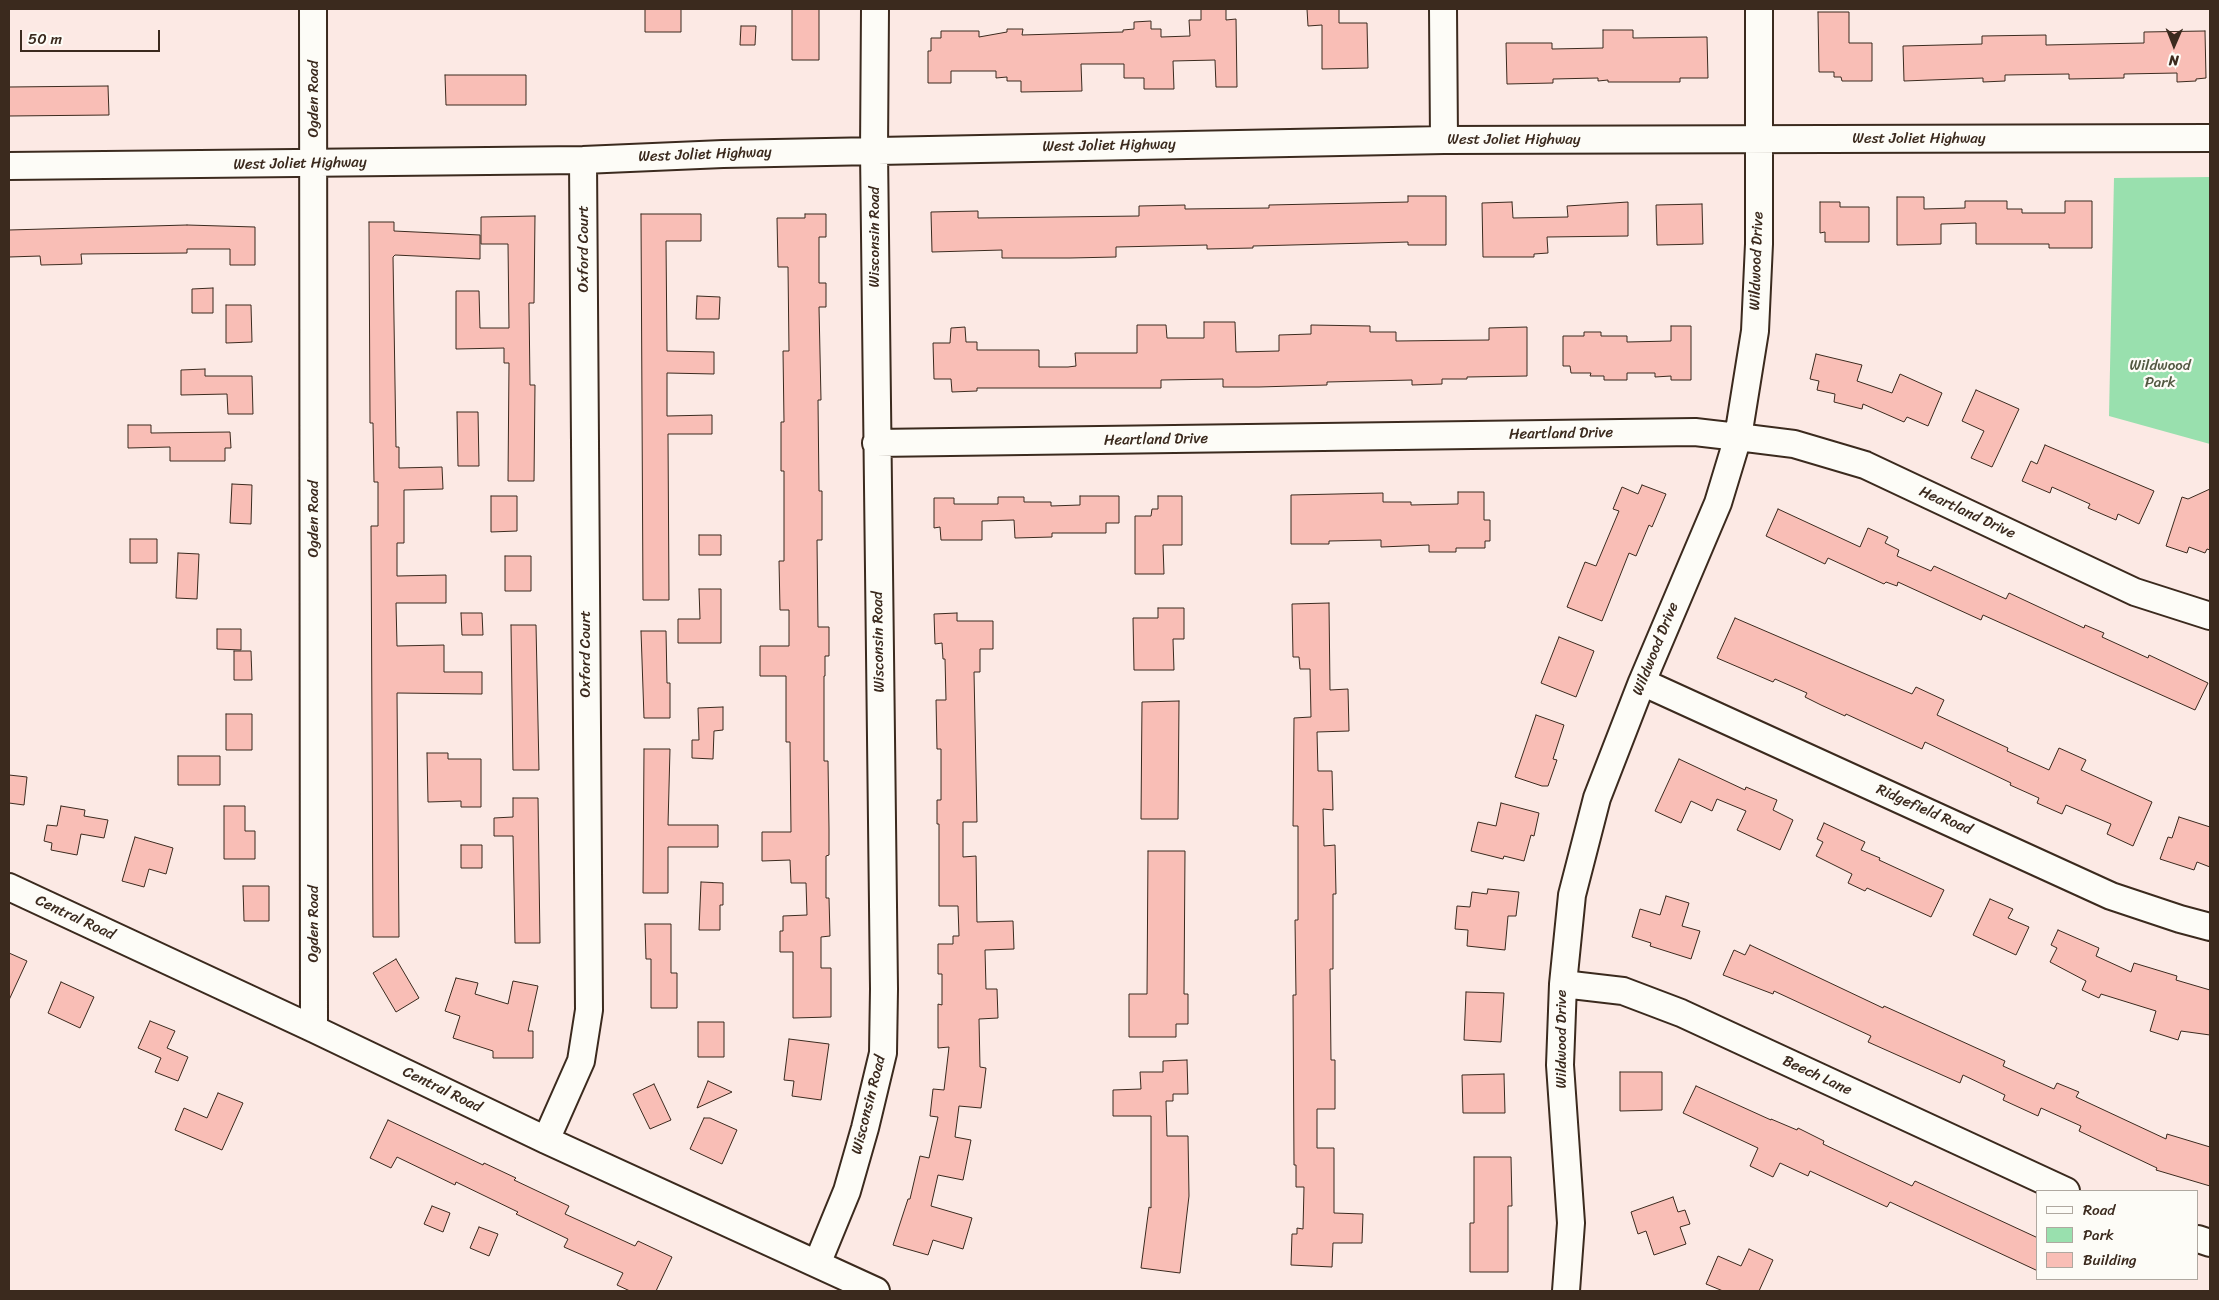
<!DOCTYPE html>
<html>
<head>
<meta charset="utf-8">
<style>
	body { margin:0 }
	#map { position:relative; width:2219px; height:1300px; overflow:hidden; background:#fce9e4; font-family:Sriracha,sans-serif }
	canvas { display:block }
	.frame { position:absolute; inset:0; border:10px solid #3b2a1e; pointer-events:none }
	.legend { position:absolute; left:2036px; top:1190px; width:162px; height:90px; box-sizing:border-box; background:#fdfcf7; border:1px solid #afa8a0; margin:0; padding:6px 9px; list-style:none; font-size:15px; color:#3b2a1e }
	.legend li { display:flex; align-items:center; gap:10px; height:25px }
	.legend b { width:25px; border:1px solid #afa8a0 }
	.north { position:absolute; left:2149px; top:20px; width:50px; height:50px; -webkit-text-stroke:4px #fdfcf7; paint-order:stroke; rotate:181deg; font-size:14px; font-weight:700; line-height:20px; text-align:center; color:#3b2a1e }
	.north::after { content:''; display:block; margin:auto; width:18px; height:22px; background:#3b2a1e; clip-path:polygon(50% 0,100% 100%,50% 72%,0 100%) }
	.scale { position:absolute; left:20px; top:30px; width:140px; height:22px; box-sizing:border-box; border:2px solid #3b2a1e; border-top:0; padding-left:6px; font-size:15px; line-height:18px; white-space:nowrap; color:#3b2a1e; -webkit-text-stroke:4px #fdfcf7; paint-order:stroke }
</style>
</head>
<body>
<div id="map">
<canvas width="2219" height="1300"></canvas>
<div class="frame"></div>
<ul class="legend">
<li><b style="height:6px;background:#fdfcf7"></b>Road</li>
<li><b style="height:14px;background:#99e0ae"></b>Park</li>
<li><b style="height:14px;background:#f9beb6"></b>Building</li>
</ul>
<div class="north">N</div>
<div class="scale">50 m</div>
</div>
<script>
const ctx = document.querySelector('canvas').getContext('2d');
ctx.lineJoin = 'round';
function fillPath(path, color) { ctx.fillStyle = color; ctx.fill(path, 'evenodd'); }
const toPath = rows => new Path2D(rows.map(r => 'M' + r).join(''));
function strokePath(path, color, width, dash) { ctx.strokeStyle = color; ctx.lineWidth = width; ctx.lineCap = dash ? 'butt' : 'round'; ctx.setLineDash(dash || []); ctx.stroke(path); }
function write(font, color, halo, rows, align = 'center') {
  ctx.font = font + ' Sriracha,sans-serif'; ctx.lineWidth = 4.5; ctx.setLineDash([]); ctx.textBaseline = 'middle'; ctx.strokeStyle = halo; ctx.fillStyle = color; for (const [text, x, y, turn = 0] of rows) {
    ctx.save(); ctx.translate(x, y); ctx.rotate((+turn || 0) * Math.PI / 180); ctx.textAlign = isNaN(turn) ? turn : align; if (halo) ctx.strokeText(text, 0, 0); ctx.fillText(text, 0, 0); ctx.restore();
  }
}
fillPath(toPath([
	[2210,177,2210,444,2109,416,2114,178]
]), '#99e0ae');
const building = toPath([
	[645,9,681,9,681,32,645,32,645,9],
	[792,9,819,9,819,60,792,60,792,9],
	[1201,9,1226,9,1226,20,1236,19,1237,87,1216,87,1215,60,1173,61,1174,89,1144,89,1144,78,1124,78,1124,64,1081,64,1082,91,1021,92,1021,81,1007,81,1007,77,996,78,996,71,951,71,951,83,928,83,928,51,931,51,931,38,941,38,941,31,979,31,979,37,1007,32,1007,29,1023,29,1022,35,1123,32,1123,30,1134,29,1134,22,1151,21,1151,29,1161,29,1161,37,1190,36,1189,20,1201,20,1201,9],
	[1307,9,1339,9,1339,23,1367,23,1368,68,1322,69,1322,25,1308,26,1307,9],
	[1818,12,1849,12,1849,43,1872,43,1872,81,1842,81,1841,77,1834,77,1834,72,1819,72,1818,12],
	[741,26,756,26,755,45,740,45,741,26],
	[1603,30,1633,30,1633,38,1707,37,1708,78,1680,78,1680,82,1608,82,1608,80,1598,81,1598,78,1553,79,1553,83,1507,84,1506,43,1552,43,1552,49,1603,48,1603,30],
	[2205,31,2206,78,2196,79,2196,81,2177,82,2177,73,2124,74,2124,78,2069,79,2069,74,2005,75,2005,81,1983,82,1983,78,1904,81,1903,46,1982,44,1982,36,2046,35,2046,45,2144,43,2144,32,2205,31],
	[445,75,526,75,526,105,446,105,445,75],
	[108,86,109,115,9,116,9,87,108,86],
	[1408,196,1446,196,1446,245,1408,245,1408,242,1253,246,1253,248,1207,249,1207,245,1116,247,1116,257,1070,258,1002,258,1002,250,932,252,931,212,978,211,978,218,1139,216,1139,206,1185,205,1185,209,1269,208,1269,205,1408,202,1408,196],
	[1897,197,1924,197,1924,209,1965,208,1965,201,2007,201,2007,209,2022,209,2022,213,2065,213,2065,201,2092,201,2092,248,2049,248,2049,244,1976,244,1976,223,1941,224,1941,244,1897,245,1897,197],
	[1512,202,1513,218,1568,217,1567,206,1628,202,1628,236,1547,237,1548,253,1534,254,1534,257,1483,257,1482,203,1512,202],
	[1820,202,1840,202,1840,207,1869,207,1869,242,1825,242,1825,232,1820,233,1820,202],
	[1702,204,1703,244,1657,245,1656,205,1702,204],
	[641,214,701,214,701,241,666,241,667,351,714,352,714,374,667,373,667,416,712,415,712,434,668,434,669,600,643,600,641,214],
	[805,214,826,214,826,237,819,237,819,283,826,283,826,307,819,307,821,400,818,400,819,491,822,491,822,540,817,540,818,627,829,627,829,656,825,656,825,676,824,676,824,761,828,761,829,829,829,855,826,856,826,898,829,898,830,936,821,937,821,968,831,968,831,1017,793,1018,793,952,780,952,780,931,783,931,783,916,807,915,806,883,791,883,790,860,762,861,762,832,791,832,790,742,786,742,786,676,760,676,760,646,789,646,789,610,780,610,779,561,784,561,784,471,781,471,781,422,784,422,783,351,789,351,788,267,778,267,777,218,805,218,805,214],
	[535,216,534,303,529,303,530,385,535,385,534,481,508,481,509,363,504,363,504,348,456,349,456,291,479,291,480,328,509,328,508,244,481,244,481,217,535,216],
	[369,222,394,222,394,231,480,235,480,259,395,255,393,257,396,447,399,447,399,468,442,467,443,489,404,490,404,543,397,543,397,576,446,575,446,603,396,603,397,646,444,645,444,672,482,672,482,694,397,693,399,937,373,937,371,526,378,526,378,482,374,482,373,423,370,423,369,222],
	[187,225,255,227,255,265,230,265,230,249,187,249,187,253,81,254,82,264,41,265,40,256,9,257,9,230,187,225],
	[213,288,213,313,192,313,192,289,213,288],
	[697,296,720,297,719,319,696,319,697,296],
	[226,305,251,305,252,342,226,343,226,305],
	[1204,322,1235,322,1236,352,1279,351,1279,335,1311,334,1311,325,1370,326,1370,332,1396,332,1396,341,1489,340,1489,328,1527,327,1527,376,1467,377,1467,379,1442,379,1442,384,1412,385,1412,380,1327,382,1327,385,1259,387,1223,387,1223,379,1161,380,1161,388,977,388,977,391,952,392,951,379,934,379,933,343,950,343,951,328,965,327,966,342,977,342,977,350,1039,350,1039,367,1068,367,1076,366,1075,353,1137,353,1137,325,1166,325,1167,338,1204,338,1204,322],
	[1671,326,1691,326,1691,380,1671,380,1671,376,1655,377,1655,373,1627,373,1627,380,1604,380,1604,376,1590,376,1591,373,1571,373,1570,366,1563,366,1563,336,1584,336,1584,332,1601,332,1601,336,1627,336,1627,342,1671,341,1671,326],
	[1816,354,1862,365,1857,381,1892,393,1900,374,1942,393,1928,426,1907,417,1904,422,1863,404,1862,409,1834,402,1835,394,1817,390,1819,381,1810,379,1816,354],
	[205,369,205,376,252,376,253,414,228,414,227,394,181,395,181,370,205,369],
	[1976,390,2019,409,1992,467,1971,458,1984,431,1962,421,1976,390],
	[457,412,478,412,479,466,458,466,457,412],
	[128,425,151,425,151,433,230,432,231,448,225,448,225,461,170,461,170,447,128,448,128,425],
	[2045,445,2154,491,2139,524,2118,514,2116,520,2088,508,2090,504,2052,487,2050,493,2022,481,2031,461,2037,464,2045,445],
	[232,484,252,485,251,524,230,523,232,484],
	[1642,485,1666,494,1652,527,1649,525,1636,556,1629,553,1602,621,1567,607,1585,562,1596,566,1619,511,1613,509,1622,487,1638,494,1642,485],
	[2210,489,2210,550,2207,549,2205,553,2189,547,2187,553,2166,546,2182,497,2188,499,2210,489],
	[1458,492,1484,492,1484,520,1490,520,1490,541,1485,541,1485,548,1456,548,1456,552,1429,552,1429,545,1381,547,1381,540,1329,541,1329,544,1291,544,1291,495,1383,493,1383,502,1411,502,1411,505,1458,504,1458,492],
	[491,496,517,496,517,531,491,532,491,496],
	[1080,496,1119,496,1119,523,1106,523,1106,533,1052,533,1052,537,1015,538,1014,520,982,521,982,540,941,540,940,527,934,528,934,498,954,498,954,504,998,504,998,497,1024,497,1024,502,1051,502,1051,506,1080,505,1080,496],
	[1158,496,1182,496,1182,545,1163,545,1164,574,1135,574,1135,516,1151,516,1152,509,1158,509,1158,496],
	[1778,509,1860,547,1868,528,1888,537,1885,543,1899,550,1897,556,1931,571,1934,566,2006,599,2009,593,2084,628,2085,625,2104,633,2102,637,2148,658,2149,655,2208,683,2195,710,1983,615,1981,620,1898,582,1897,586,1886,582,1884,584,1828,558,1825,564,1766,536,1778,509],
	[699,535,721,535,721,555,699,555,699,535],
	[130,539,157,539,157,563,130,563,130,539],
	[178,553,199,554,197,599,176,598,178,553],
	[505,556,531,556,531,591,505,591,505,556],
	[699,589,721,589,721,643,678,643,678,619,700,619,699,589],
	[1329,603,1330,690,1348,689,1349,731,1317,732,1318,771,1332,771,1333,810,1323,809,1324,846,1335,845,1336,894,1333,894,1333,969,1330,969,1331,1060,1335,1060,1335,1109,1317,1109,1317,1148,1334,1148,1334,1213,1363,1214,1362,1243,1333,1243,1332,1267,1291,1265,1292,1234,1297,1234,1297,1228,1303,1229,1304,1187,1296,1187,1296,1165,1294,1165,1293,995,1296,995,1295,920,1298,920,1298,826,1293,826,1294,718,1311,717,1310,669,1300,669,1299,657,1293,657,1292,604,1329,603],
	[1158,608,1184,608,1184,639,1173,639,1174,670,1134,670,1133,618,1158,618,1158,608],
	[461,613,482,613,483,635,462,635,461,613],
	[957,613,957,621,993,621,993,649,980,649,980,672,974,672,977,822,963,822,963,857,976,856,977,922,1013,921,1014,949,985,950,986,989,997,989,998,1018,979,1019,980,1067,986,1068,981,1108,959,1106,955,1137,971,1140,963,1180,938,1175,931,1206,972,1218,963,1249,933,1240,928,1255,893,1245,908,1199,910,1199,920,1156,929,1158,938,1117,930,1116,933,1089,944,1090,949,1047,938,1048,938,1004,942,1005,942,974,938,974,938,944,953,944,953,936,959,936,958,906,939,906,939,824,937,824,937,800,941,800,941,749,937,749,936,700,946,700,945,659,943,659,942,643,935,644,934,614,957,613],
	[1735,618,1912,694,1916,687,1944,700,1937,715,2008,748,2007,751,2049,770,2059,748,2086,760,2081,770,2152,802,2133,846,2107,834,2111,824,2066,805,2062,814,2037,803,2039,798,2010,785,2011,783,1925,742,1922,749,1846,714,1845,716,1821,705,1805,697,1807,693,1775,679,1773,682,1717,658,1735,618],
	[511,625,536,625,539,770,513,770,511,625],
	[217,629,241,629,241,650,217,649,217,629],
	[641,631,666,631,667,683,670,683,670,718,644,718,641,631],
	[1559,637,1594,651,1576,697,1541,683,1559,637],
	[234,651,251,651,252,680,234,680,234,651],
	[1179,701,1178,819,1141,819,1142,702,1179,701],
	[723,707,723,730,714,731,713,759,692,758,692,740,699,740,698,708,723,707],
	[226,714,252,714,252,750,226,750,226,714],
	[1536,715,1564,725,1553,759,1557,760,1548,786,1542,786,1515,777,1536,715],
	[644,749,670,749,668,825,718,825,718,847,668,847,668,893,643,893,644,749],
	[427,753,448,753,448,759,481,759,481,807,461,807,461,801,428,802,427,753],
	[178,756,220,756,220,785,178,785,178,756],
	[1679,759,1745,790,1746,787,1777,800,1773,810,1793,820,1780,850,1737,830,1746,811,1717,799,1712,811,1691,801,1681,823,1655,811,1679,759],
	[9,775,27,777,24,805,9,803,9,775],
	[513,798,538,798,540,943,515,943,513,836,494,836,494,818,513,817,513,798],
	[1501,803,1539,813,1534,836,1531,835,1524,861,1504,856,1503,859,1471,851,1478,822,1496,826,1501,803],
	[61,806,85,810,84,816,108,820,104,838,81,834,77,855,51,850,52,843,44,841,47,825,57,826,61,806],
	[224,806,245,806,245,831,255,831,255,859,224,859,224,806],
	[2179,817,2210,827,2210,867,2197,862,2194,870,2160,859,2168,837,2172,838,2179,817],
	[1824,823,1865,842,1861,850,1880,858,1879,860,1944,890,1931,917,1867,888,1865,891,1848,883,1852,874,1816,856,1823,842,1817,839,1824,823],
	[135,837,173,848,166,874,149,869,144,887,122,881,135,837],
	[461,845,482,845,482,868,461,868,461,845],
	[1148,851,1185,851,1184,994,1188,994,1188,1024,1176,1024,1176,1037,1129,1037,1129,994,1147,994,1148,851],
	[701,882,723,883,723,905,720,905,720,930,699,930,701,882],
	[243,886,269,886,269,921,244,921,243,886],
	[1488,889,1519,892,1516,916,1508,916,1505,950,1467,946,1468,930,1455,929,1457,906,1470,907,1472,892,1487,894,1488,889],
	[1666,896,1689,903,1682,926,1700,931,1691,959,1650,946,1651,943,1632,937,1640,909,1660,915,1666,896],
	[1990,899,2013,909,2008,918,2029,927,2016,955,1973,935,1990,899],
	[645,924,671,924,671,973,677,973,677,1008,651,1008,651,959,646,959,645,924],
	[2058,930,2099,948,2096,956,2131,972,2134,963,2177,976,2176,980,2210,990,2210,1035,2181,1031,2178,1040,2150,1031,2156,1011,2101,994,2099,998,2082,990,2086,981,2050,962,2057,948,2051,945,2058,930],
	[1750,945,1883,1008,1884,1006,2005,1061,2003,1066,2054,1089,2057,1083,2079,1092,2076,1097,2166,1139,2167,1134,2210,1147,2210,1186,2156,1170,2157,1168,2079,1131,2081,1126,2041,1108,2038,1116,2003,1100,2005,1095,1963,1075,1960,1083,1868,1042,1871,1036,1774,991,1773,994,1723,975,1734,950,1745,955,1750,945],
	[9,953,27,961,9,1000,9,953],
	[396,959,419,998,396,1012,373,973,396,959],
	[456,978,478,983,475,994,508,1004,513,981,538,986,528,1031,533,1031,533,1058,493,1058,493,1051,453,1038,460,1016,445,1011,456,978],
	[61,982,94,997,80,1028,48,1013,61,982],
	[1466,992,1504,993,1501,1042,1464,1040,1466,992],
	[150,1021,175,1031,167,1048,188,1057,178,1081,155,1072,161,1058,138,1048,150,1021],
	[698,1022,724,1022,724,1057,698,1057,698,1022],
	[789,1039,829,1044,821,1100,792,1096,794,1081,784,1080,789,1039],
	[1187,1060,1188,1094,1173,1094,1173,1101,1166,1101,1167,1136,1188,1136,1189,1196,1180,1273,1141,1268,1149,1207,1151,1208,1151,1116,1113,1116,1113,1090,1141,1089,1140,1072,1163,1072,1163,1061,1187,1060],
	[1620,1072,1662,1072,1662,1110,1620,1111,1620,1072],
	[1504,1074,1505,1113,1463,1113,1462,1075,1504,1074],
	[708,1081,732,1092,697,1108,708,1081],
	[654,1084,671,1120,650,1129,633,1094,654,1084],
	[1696,1086,1771,1120,1771,1119,1797,1130,1798,1128,1824,1141,1823,1144,1912,1186,1915,1181,2038,1238,2038,1271,1890,1202,1887,1207,1810,1171,1808,1176,1780,1163,1773,1177,1750,1166,1758,1148,1683,1113,1696,1086],
	[218,1093,243,1103,222,1150,175,1130,184,1108,207,1118,218,1093],
	[704,1118,710,1118,737,1130,722,1164,690,1149,704,1118],
	[388,1120,483,1165,484,1163,516,1178,514,1180,569,1206,565,1214,635,1246,638,1241,672,1257,656,1291,630,1291,617,1285,623,1273,564,1247,568,1239,516,1214,518,1212,456,1182,455,1185,397,1157,391,1168,370,1158,388,1120],
	[1474,1157,1511,1157,1512,1206,1508,1206,1508,1272,1470,1272,1470,1223,1474,1223,1474,1157],
	[1673,1197,1678,1212,1685,1210,1690,1224,1680,1227,1686,1244,1654,1255,1646,1231,1638,1234,1631,1212,1673,1197],
	[432,1206,450,1213,443,1232,424,1224,432,1206],
	[479,1227,498,1234,489,1256,470,1248,479,1227],
	[1749,1249,1773,1260,1759,1291,1723,1291,1706,1284,1718,1256,1741,1266,1749,1249]
]);
fillPath(building, '#f9beb6');
strokePath(building, '#3b2a1e', 1);
const minor = toPath([
	[313,9,314,1029],
	[1443,9,1444,140],
	[9,166,583,160,723,154,1444,140,2210,138],
	[876,443,1695,432,1738,437,1794,444,1865,465,2135,592,2210,616],
	[1642,682,2111,896,2180,919,2210,927],
	[9,887,314,1029,546,1140,876,1291],
	[1563,984,1623,991,1681,1013,2066,1191],
	[546,1140,581,1061,589,1010,583,160],
	[2198,1239,2210,1243],
	[817,1264,847,1191,865,1128,883,1053,884,989,874,151,875,9],
	[1566,1291,1571,1223,1560,1065,1563,984,1572,895,1597,798,1642,682,1718,503,1738,437,1755,331,1759,244,1759,9]
]);
strokePath(minor, '#3b2a1e', 30);
strokePath(minor, '#fdfcf7', 26);
write('15px', '#3b2a1e', '#fdfcf7', [
	["Ogden Road",314,99,-90],
	["West Joliet Highway",1919,139],
	["West Joliet Highway",1514,140],
	["West Joliet Highway",1109,146,-1],
	["West Joliet Highway",705,155,-2],
	["West Joliet Highway",300,164,-1],
	["Wisconsin Road",875,237,-90],
	["Oxford Court",584,249,-90],
	["Wildwood Drive",1757,261,-88],
	["Heartland Drive",1561,434,-1],
	["Heartland Drive",1156,440,-1],
	["Heartland Drive",1967,513,25],
	["Ogden Road",314,519,-90],
	["Wisconsin Road",879,642,-91],
	["Wildwood Drive",1656,649,-68],
	["Oxford Court",586,654,-90],
	["Ridgefield Road",1924,810,24],
	["Central Road",75,918,25],
	["Ogden Road",314,924,-90],
	["Wildwood Drive",1562,1039,-90],
	["Beech Lane",1817,1076,25],
	["Central Road",442,1090,26],
	["Wisconsin Road",869,1105,-76]
]);
write('15px', '#525842', '#fdfcf7', [
	["Wildwood",2160,366],
	["Park",2160,383]
]);
</script>
</body>
</html>
